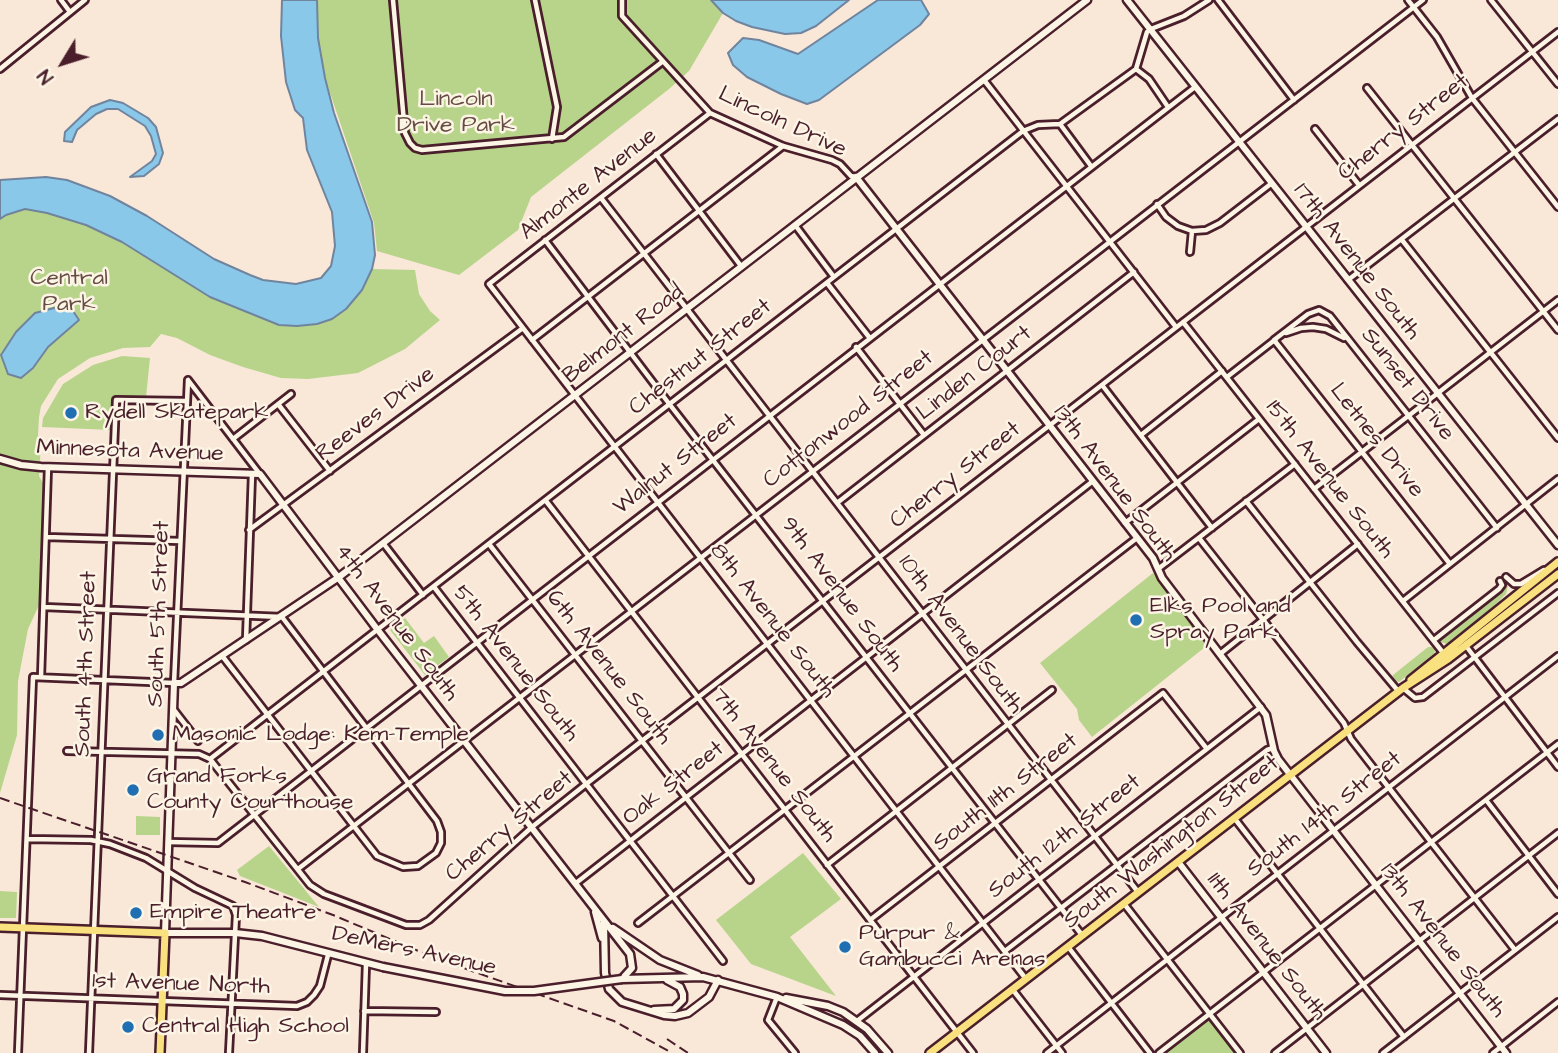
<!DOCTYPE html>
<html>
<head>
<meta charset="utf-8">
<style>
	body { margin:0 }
	#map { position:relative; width:1558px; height:1053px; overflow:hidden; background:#f9e7d8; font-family:"Architects Daughter",sans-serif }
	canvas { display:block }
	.north { position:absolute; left:28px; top:28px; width:70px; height:70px; -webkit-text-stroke:5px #fcf5e5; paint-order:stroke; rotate:232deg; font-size:19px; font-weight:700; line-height:28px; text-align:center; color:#4a1f2b }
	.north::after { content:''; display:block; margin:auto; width:24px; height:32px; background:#4a1f2b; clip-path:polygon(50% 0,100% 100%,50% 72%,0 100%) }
</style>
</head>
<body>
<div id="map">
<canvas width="1558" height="1053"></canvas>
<div class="north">N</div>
</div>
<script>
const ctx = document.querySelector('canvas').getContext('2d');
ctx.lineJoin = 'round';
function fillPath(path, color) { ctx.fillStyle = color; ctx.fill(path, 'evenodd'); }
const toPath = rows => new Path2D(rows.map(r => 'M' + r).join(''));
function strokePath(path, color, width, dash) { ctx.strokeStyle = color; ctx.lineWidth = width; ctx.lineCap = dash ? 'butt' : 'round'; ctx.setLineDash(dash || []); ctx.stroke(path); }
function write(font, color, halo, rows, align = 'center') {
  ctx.font = font + ' "Architects Daughter",sans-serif'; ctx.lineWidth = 5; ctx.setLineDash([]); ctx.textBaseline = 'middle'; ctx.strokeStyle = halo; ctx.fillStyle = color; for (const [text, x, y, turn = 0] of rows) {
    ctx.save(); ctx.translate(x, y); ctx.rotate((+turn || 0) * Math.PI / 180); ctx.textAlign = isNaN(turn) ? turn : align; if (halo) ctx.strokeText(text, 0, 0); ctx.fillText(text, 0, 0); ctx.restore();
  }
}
fillPath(toPath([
	[317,0,711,0,723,13,689,71,669,89,531,197,518,230,459,275,377,251,374,223,325,78,318,38],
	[25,209,47,213,86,225,122,242,210,297,279,325,297,326,317,324,332,319,346,309,362,290,372,269,415,270,419,294,430,311,440,320,405,349,358,373,308,379,281,378,243,367,210,355,177,338,161,334,150,347,123,348,90,358,58,379,41,406,39,417,38,435,41,444,39,476,43,483,39,605,28,629,18,681,17,735,0,793,0,219,6,215],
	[122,356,150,358,146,397,112,397,111,430,42,427,43,418,63,384,93,365],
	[1153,573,1209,644,1092,737,1079,720,1077,709,1040,663],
	[1504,582,1508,586,1506,594,1485,615,1447,644,1440,642,1441,637,1503,589],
	[405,618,424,643,434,636,449,657,425,675,390,630],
	[1428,647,1432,647,1435,650,1434,654,1399,682,1392,680,1393,675],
	[136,816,160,817,160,835,136,835],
	[269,846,319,907,240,876,237,870],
	[803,853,841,899,790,937,836,996,751,964,716,920],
	[0,891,17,892,16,918,0,918],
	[1210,1019,1236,1053,1166,1053]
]), '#b8d48b');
const water = toPath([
	[282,0,317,0,318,38,325,78,334,113,372,222,375,255,372,269,362,290,346,309,332,319,317,324,297,326,279,325,210,297,122,242,86,225,47,213,25,209,6,215,0,219,0,180,46,177,67,180,110,196,147,216,214,259,250,275,263,280,296,284,321,278,331,266,335,246,332,212,307,150,303,118,295,110,286,82,281,36,282,0],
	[711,0,849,0,816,26,801,33,785,34,752,27,736,21,723,13,711,0],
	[878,0,921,0,929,14,920,25,819,100,807,104,781,94,747,77,733,65,728,53,743,38,759,40,798,54,878,0],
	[110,100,123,103,148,118,156,127,163,153,159,164,144,176,130,177,152,161,156,154,151,136,145,126,118,109,107,109,96,114,77,130,72,142,64,141,65,132,91,107,110,100],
	[54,308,73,311,79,320,48,347,33,368,21,378,8,374,1,355,16,332,35,313,54,308]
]);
fillPath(water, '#8ac8ea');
strokePath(water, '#70849e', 2);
const street = toPath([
	[61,0,70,12],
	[393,0,405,133,410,143,415,148,422,150,564,137,662,62],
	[535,0,557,107,552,139],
	[622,0,622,16,710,113,783,146,832,160,840,164,851,176,856,177],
	[1218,0,1294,100],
	[1408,0,1437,37,1472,98,1558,207],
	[1491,0,1558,84],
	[0,69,85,0],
	[1136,69,1149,79,1168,107],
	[984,80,1176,327],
	[1367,88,1558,330],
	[710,113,489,284,1026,979],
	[1060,124,1091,166],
	[1315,129,1359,185],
	[656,154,741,266],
	[601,198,1138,892],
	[1157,204,1166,217,1178,226,1192,231,1190,252],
	[795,225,834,277],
	[1192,231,1206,230,1220,223,1272,183],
	[545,240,667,401,1082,935],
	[1402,240,1558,438],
	[1348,280,1558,119],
	[827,283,869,337],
	[1183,322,1444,654],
	[1286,333,1301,328,1313,327,1326,329,1344,338],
	[532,340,783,146],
	[856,347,924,435],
	[1227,377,1276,339],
	[188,380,259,473],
	[1102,385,1212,528],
	[278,404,330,471],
	[1141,435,1222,371],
	[233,439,291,394],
	[1314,489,1558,300],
	[546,501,973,1053],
	[1246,501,1357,642,1399,692],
	[837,503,1134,272],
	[1125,523,1259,419],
	[249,530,523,328],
	[46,537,180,541],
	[1199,538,1344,723,1351,739,1515,950],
	[383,543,423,595],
	[489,544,750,880],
	[1450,564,1274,340,1308,314,1319,310,1330,316,1497,528],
	[1158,569,1295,464],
	[1506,577,1514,584,1521,584,1544,570],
	[434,587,723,961],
	[1403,601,1558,479],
	[44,607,282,617,437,821,441,832,441,843,436,853,418,866,403,867,377,856,223,657],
	[246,640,252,474],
	[1434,640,1499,589,1502,585,1500,581],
	[1466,646,1558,767],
	[1220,654,1358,544],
	[41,677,48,467],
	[1403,688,1415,698,1423,697,1558,593],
	[174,710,198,741],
	[67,751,199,754,210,759,310,885,324,894,406,925,420,925,429,920,532,827,581,788,1558,32],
	[210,759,1023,131,1038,125,1060,124,1136,69,1147,32,1151,29,1184,16,1209,0],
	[1486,800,1558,894],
	[1235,819,1404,1037],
	[27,839,91,840,110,844,146,858,195,888,233,906,236,915,229,1053],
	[168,842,218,843,1195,87],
	[827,865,1052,690],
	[298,869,1423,0],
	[576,883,1093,481],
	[1125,905,1240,1053],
	[870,920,1163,693,1207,749],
	[638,923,1137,538],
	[1069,948,1150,1053],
	[1005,951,1267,750,1273,748],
	[1013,990,1062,1053],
	[0,995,297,1006,307,1002,314,995,320,986,328,955],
	[777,997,768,1020,795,1053],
	[364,1011,436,1012],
	[857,1021,1261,707],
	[18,1053,33,677,174,683,188,380],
	[89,1053,116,400,185,401],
	[363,1053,366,964],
	[1047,1053,1558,656],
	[1159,1053,1558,744],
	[1275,1053,1558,833],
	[1383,1053,1558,917],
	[1493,1053,1558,1002]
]);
const secondary = toPath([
	[1127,0,1558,545],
	[856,177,1153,558,1162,578,1266,715,1274,751,1278,759,1506,1053],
	[0,459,21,465,41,467,260,474,377,629,630,954,632,968,622,979],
	[1179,863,1326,1053],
	[595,912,602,938],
	[604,922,605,973,609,989,622,1002,664,1015,675,1016,688,1013,709,997,718,980],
	[613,928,660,960,698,975],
	[383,967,262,936,235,933,165,933,174,683,181,683,339,577,1087,0],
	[622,979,703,977,777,997,843,1025,860,1036,875,1053],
	[786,998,828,1006,843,1012,867,1029,888,1053],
	[654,1010,674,1009,683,1000,683,994,680,987,667,980]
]);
const primary = toPath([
	[1411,680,1558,562],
	[0,927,165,933,160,1053],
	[930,1053,1403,688,1448,659,1558,574]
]);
strokePath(street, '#4a1f2b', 10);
strokePath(secondary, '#4a1f2b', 11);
strokePath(primary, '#4a1f2b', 12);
strokePath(street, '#fcf5e5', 4.5);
strokePath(secondary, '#fcf5e5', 6);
strokePath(primary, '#fae180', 7);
strokePath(toPath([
	[0,798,245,882,333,915,435,958,614,1021,672,1053],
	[667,1039,688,1053]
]), '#4a1f2b', 2, [10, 5]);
const secondaryBridge = toPath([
	[383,967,505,991,534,991,622,979]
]);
strokePath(secondaryBridge, '#4a1f2b', 11, []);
strokePath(secondaryBridge, '#fcf5e5', 6);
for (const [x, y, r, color] of [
	[71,413,7,"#1f6fb2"],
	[1136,620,7,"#1f6fb2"],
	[158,735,7,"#1f6fb2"],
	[133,790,7,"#1f6fb2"],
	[136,913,7,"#1f6fb2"],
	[845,947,7,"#1f6fb2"],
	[128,1027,7,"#1f6fb2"]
]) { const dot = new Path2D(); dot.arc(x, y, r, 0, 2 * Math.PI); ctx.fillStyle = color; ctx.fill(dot); strokePath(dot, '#fcf5e5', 2.5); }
write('23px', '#664c43', '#fcf5e5', [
	["Lincoln",456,100],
	["Drive Park",456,126],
	["Central",69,279],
	["Park",69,305]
]);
write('23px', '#4a1f2b', '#fcf5e5', [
	["Lincoln Drive",782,123,25],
	["Cherry Street",1404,128,-38],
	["Almonte Avenue",589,185,-38],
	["17th Avenue South",1356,262,52],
	["Belmont Road",624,335,-38],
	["Chestnut Street",701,358,-38],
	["Linden Court",975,374,-38],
	["Sunset Drive",1407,385,52],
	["Reeves Drive",376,415,-37],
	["Cottonwood Street",849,420,-38],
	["Letnes Drive",1376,441,52],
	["Minnesota Avenue",130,452,2],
	["Walnut Street",676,465,-38],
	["Cherry Street",956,476,-38],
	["15th Avenue South",1329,480,52],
	["13th Avenue South",1114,484,53],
	["9th Avenue South",841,595,53],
	["South 5th Street",160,614,-88],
	["8th Avenue South",772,621,52],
	["4th Avenue South",396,623,53],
	["10th Avenue South",960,635,53],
	["South 4th Street",87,664,-88],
	["5th Avenue South",515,664,52],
	["6th Avenue South",608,668,52],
	["7th Avenue South",773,766,52],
	["Oak Street",674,784,-38],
	["South 11th Street",1006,793,-38],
	["South 14th Street",1325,815,-38],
	["Cherry Street",510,827,-40],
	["South 12th Street",1065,837,-38],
	["South Washington Street",1172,843,-38],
	["13th Avenue South",1442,941,52],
	["11th Avenue South",1266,947,52],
	["DeMers Avenue",414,952,12],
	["1st Avenue North",181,985,2]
]);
write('23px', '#4a1f2b', '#fcf5e5', [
	["Rydell Skatepark",85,413],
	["Elks Pool and",1150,607],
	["Spray Park",1150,633],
	["Masonic Lodge: Kem-Temple",172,735],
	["Grand Forks",147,777],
	["County Courthouse",147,803],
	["Empire Theatre",150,913],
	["Purpur &",859,934],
	["Gambucci Arenas",859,960],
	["Central High School",142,1027]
], 'left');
</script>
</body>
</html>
